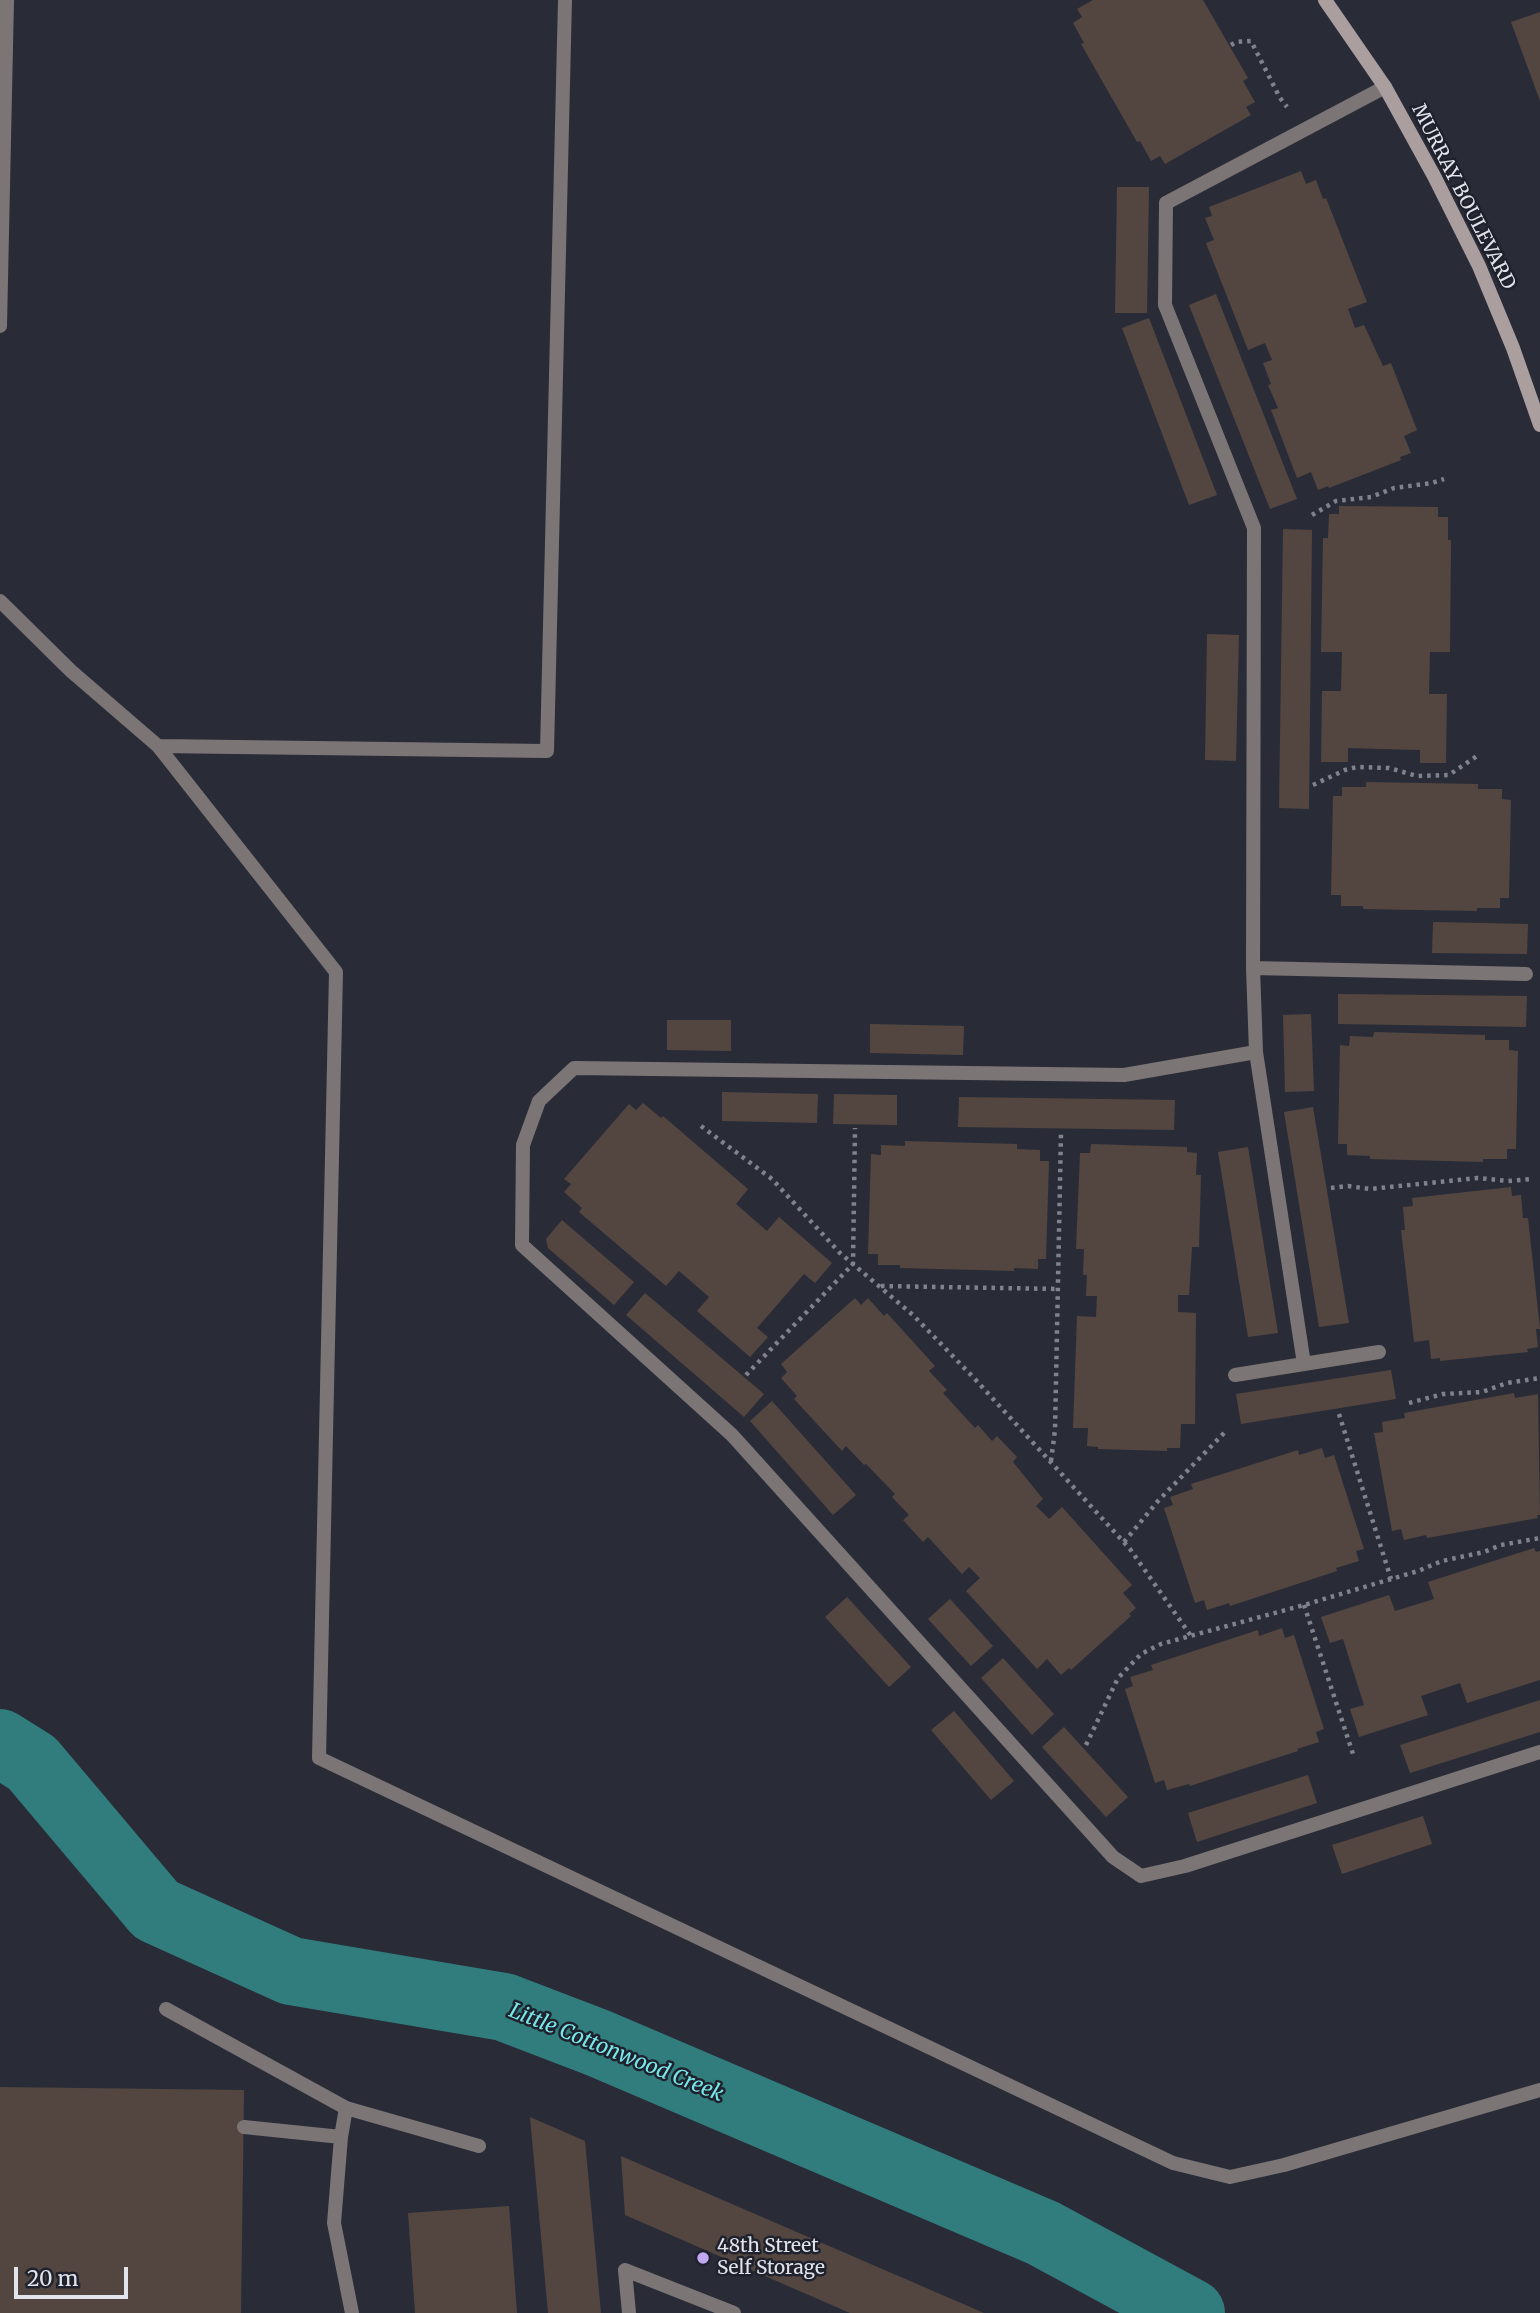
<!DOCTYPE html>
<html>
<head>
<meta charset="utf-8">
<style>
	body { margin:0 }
	#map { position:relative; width:1540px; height:2313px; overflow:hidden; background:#292c37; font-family:Merriweather,serif }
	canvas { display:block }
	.scale { position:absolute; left:14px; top:2267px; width:114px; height:32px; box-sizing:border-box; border:4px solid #e2e4ec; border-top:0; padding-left:9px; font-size:21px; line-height:24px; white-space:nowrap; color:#e2e4ec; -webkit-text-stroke:5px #1f222d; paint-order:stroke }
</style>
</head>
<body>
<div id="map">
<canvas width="1540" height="2313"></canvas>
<div class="scale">20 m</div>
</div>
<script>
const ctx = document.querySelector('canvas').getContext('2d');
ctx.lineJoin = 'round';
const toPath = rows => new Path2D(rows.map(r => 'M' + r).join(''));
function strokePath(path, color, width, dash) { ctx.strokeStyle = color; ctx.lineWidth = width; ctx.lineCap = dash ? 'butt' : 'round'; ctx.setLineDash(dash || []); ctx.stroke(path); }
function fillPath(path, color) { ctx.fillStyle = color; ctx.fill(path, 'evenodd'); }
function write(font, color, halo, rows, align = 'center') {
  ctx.font = font + ' Merriweather,serif'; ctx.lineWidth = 5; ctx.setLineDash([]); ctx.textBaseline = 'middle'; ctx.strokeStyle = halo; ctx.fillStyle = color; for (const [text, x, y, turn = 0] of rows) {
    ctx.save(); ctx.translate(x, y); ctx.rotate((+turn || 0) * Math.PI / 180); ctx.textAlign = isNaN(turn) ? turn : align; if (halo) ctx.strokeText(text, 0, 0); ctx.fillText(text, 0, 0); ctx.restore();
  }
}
strokePath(toPath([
	[0,1743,32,1763,156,1910,291,1971,504,2007,598,2043,1043,2233,1191,2313]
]), '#317d7e', 68);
fillPath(toPath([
	[1093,0,1203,0,1248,78,1243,81,1255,102,1246,107,1251,115,1165,164,1160,156,1151,161,1140,141,1137,142,1081,44,1084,43,1073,23,1082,17,1077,9],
	[1540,12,1540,101,1511,22],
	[1301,171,1306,184,1316,180,1323,199,1326,198,1367,302,1348,309,1355,328,1364,325,1383,366,1391,363,1417,430,1404,436,1411,453,1400,457,1401,460,1329,488,1328,486,1318,490,1311,472,1297,478,1271,410,1278,408,1268,385,1271,384,1263,363,1272,360,1265,343,1248,350,1206,243,1214,240,1205,218,1212,216,1209,207],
	[1117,187,1149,187,1147,313,1115,313],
	[1216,294,1297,499,1270,509,1189,305],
	[1149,318,1217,495,1189,505,1122,328],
	[1339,506,1438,507,1438,517,1448,517,1448,540,1451,540,1450,652,1430,652,1429,694,1447,694,1446,763,1420,763,1420,750,1348,748,1348,762,1321,762,1322,691,1341,691,1342,652,1321,652,1323,538,1328,538,1329,514,1339,514],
	[1283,529,1312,530,1309,809,1279,808],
	[1207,634,1239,635,1236,761,1205,760],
	[1366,782,1478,784,1478,789,1502,789,1502,799,1511,800,1509,898,1500,898,1500,908,1477,908,1477,911,1363,909,1363,906,1341,906,1341,895,1331,895,1333,796,1342,796,1342,787,1366,787],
	[1433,922,1528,924,1527,954,1432,953],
	[1338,994,1527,996,1526,1027,1338,1024],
	[1311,1014,1314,1091,1285,1092,1283,1015],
	[667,1020,731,1020,731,1051,667,1050],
	[870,1024,964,1026,963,1055,870,1053],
	[1374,1032,1485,1035,1485,1040,1509,1040,1509,1050,1518,1051,1516,1149,1507,1149,1507,1159,1483,1159,1483,1162,1370,1159,1370,1156,1347,1155,1347,1144,1338,1144,1340,1045,1349,1046,1350,1036,1373,1037],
	[722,1092,818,1094,817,1123,722,1121],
	[834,1094,897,1095,897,1125,833,1124],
	[959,1097,1175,1100,1174,1130,958,1127],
	[643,1103,661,1118,663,1116,748,1189,736,1204,767,1231,779,1217,832,1263,815,1283,804,1274,757,1328,768,1337,750,1357,697,1311,709,1297,679,1271,666,1286,579,1212,582,1208,564,1192,571,1184,564,1179,629,1104,636,1110],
	[1313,1107,1349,1323,1319,1327,1284,1112],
	[905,1141,1017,1144,1017,1149,1040,1150,1040,1161,1049,1161,1046,1259,1038,1259,1038,1269,1014,1268,1014,1271,900,1268,900,1265,878,1265,878,1254,868,1254,871,1154,881,1155,881,1145,905,1146],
	[1091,1144,1187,1147,1187,1152,1197,1153,1196,1175,1201,1175,1199,1247,1192,1247,1189,1295,1178,1295,1178,1312,1196,1313,1195,1424,1181,1424,1180,1448,1167,1448,1167,1451,1098,1449,1098,1447,1087,1446,1088,1428,1073,1428,1077,1316,1096,1317,1097,1296,1086,1296,1087,1275,1083,1275,1084,1249,1076,1249,1080,1153,1090,1153],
	[1248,1147,1278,1333,1248,1337,1218,1152],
	[1511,1187,1512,1196,1521,1195,1523,1218,1528,1218,1540,1329,1536,1329,1538,1347,1527,1349,1528,1352,1440,1361,1440,1358,1431,1359,1429,1340,1414,1342,1401,1230,1405,1230,1403,1207,1413,1206,1412,1198],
	[562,1220,634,1282,614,1305,548,1248,546,1239],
	[645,1293,764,1394,744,1417,626,1315],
	[855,1298,861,1305,868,1298,884,1316,887,1313,935,1366,929,1371,947,1390,943,1393,975,1428,978,1425,992,1441,997,1436,1017,1457,1013,1462,1043,1499,1036,1506,1049,1519,1062,1507,1132,1585,1123,1593,1136,1608,1129,1614,1131,1616,1071,1670,1069,1668,1061,1675,1047,1659,1037,1669,966,1591,980,1578,969,1567,962,1574,928,1537,923,1542,903,1520,909,1515,892,1497,895,1494,866,1464,864,1465,846,1446,842,1451,794,1399,797,1396,781,1378,787,1372,781,1364],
	[1391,1370,1396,1399,1241,1424,1236,1394],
	[1514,1393,1515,1398,1538,1394,1540,1515,1537,1515,1538,1518,1427,1538,1426,1535,1404,1540,1401,1529,1392,1531,1374,1433,1383,1432,1382,1422,1405,1418,1404,1413],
	[772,1401,856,1495,833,1515,750,1421],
	[1322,1448,1325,1458,1334,1455,1364,1549,1356,1551,1359,1561,1336,1568,1337,1571,1230,1606,1229,1603,1207,1610,1204,1600,1195,1603,1164,1508,1173,1505,1170,1497,1193,1489,1191,1484,1298,1450,1299,1455],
	[1534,1548,1536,1552,1540,1551,1540,1680,1467,1703,1460,1683,1421,1696,1428,1715,1359,1737,1350,1709,1364,1705,1343,1639,1330,1643,1321,1617,1389,1595,1395,1611,1434,1599,1428,1582],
	[847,1597,911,1667,889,1687,825,1617],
	[950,1599,993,1646,971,1666,928,1619],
	[1282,1628,1285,1638,1294,1635,1324,1729,1316,1732,1319,1742,1297,1749,1298,1751,1190,1786,1189,1784,1167,1790,1164,1780,1155,1783,1125,1689,1133,1686,1130,1677,1153,1670,1151,1665,1258,1630,1259,1636],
	[1003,1658,1054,1714,1032,1735,981,1678],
	[1540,1700,1540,1732,1410,1773,1400,1745],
	[954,1711,1014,1781,991,1800,931,1730],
	[1064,1727,1128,1797,1106,1817,1042,1747],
	[1308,1775,1317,1803,1197,1842,1188,1813],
	[1423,1816,1432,1844,1342,1874,1332,1845],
	[0,2087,244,2090,241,2313,0,2313],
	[530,2117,585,2141,601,2313,548,2313],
	[621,2156,984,2313,850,2313,625,2215],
	[509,2206,517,2313,415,2313,408,2213]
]), '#534641');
strokePath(toPath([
	[1231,45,1236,42,1251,41,1280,98,1287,107],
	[1312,515,1336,501,1371,497,1394,488,1432,483,1444,479],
	[1313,785,1345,770,1357,767,1389,768,1417,776,1449,775,1480,754],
	[701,1126,772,1179,840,1253,913,1315,974,1378,1130,1549,1191,1636],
	[1331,1188,1348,1186,1370,1189,1478,1178,1508,1181,1531,1179],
	[881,1286,1059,1289],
	[746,1375,853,1264,855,1128],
	[1409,1403,1443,1394,1482,1392,1507,1383,1540,1378],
	[1339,1414,1391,1579],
	[1051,1461,1055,1430,1061,1133],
	[1124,1542,1158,1501,1226,1431],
	[1304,1605,1354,1757],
	[1086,1745,1118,1678,1141,1654,1161,1644,1304,1605,1418,1571,1442,1561,1484,1552,1501,1545,1540,1538]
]), '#80828c', 4.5, [3.5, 5]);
strokePath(toPath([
	[0,326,7,0],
	[0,601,71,671,158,746,336,972,319,1758,1173,2163,1230,2177,1284,2165,1540,2090],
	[158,746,547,751,565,0],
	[1253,968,1526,974],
	[1256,1052,1124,1075,574,1068,539,1101,523,1145,522,1245,732,1435,1113,1857,1141,1876,1185,1866,1540,1752],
	[1304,1364,1256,1052,1253,968,1254,528,1165,305,1166,203,1385,87],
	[1235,1375,1379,1352],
	[166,2009,346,2108,479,2146],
	[346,2108,341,2137,334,2223,352,2313],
	[244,2127,341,2137],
	[629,2313,625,2270,734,2313]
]), '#7c7575', 14);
strokePath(toPath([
	[1325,0,1385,87,1434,176,1479,266,1513,348,1540,425]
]), '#aa9e9e', 14);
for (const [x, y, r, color] of [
	[703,2258,7,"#c0a8f3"]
]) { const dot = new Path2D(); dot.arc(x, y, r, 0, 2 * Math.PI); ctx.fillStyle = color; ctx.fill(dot); strokePath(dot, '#1f222d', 2.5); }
write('19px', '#e2e4ec', '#1f222d', [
	["MURRAY BOULEVARD",1463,197,63]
]);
write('19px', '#e2e4ec', '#1f222d', [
	["48th Street",717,2247],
	["Self Storage",717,2269]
], 'left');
write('italic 21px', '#77e8ea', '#1f222d', [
	["Little Cottonwood Creek",616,2053,22]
]);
</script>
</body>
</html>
